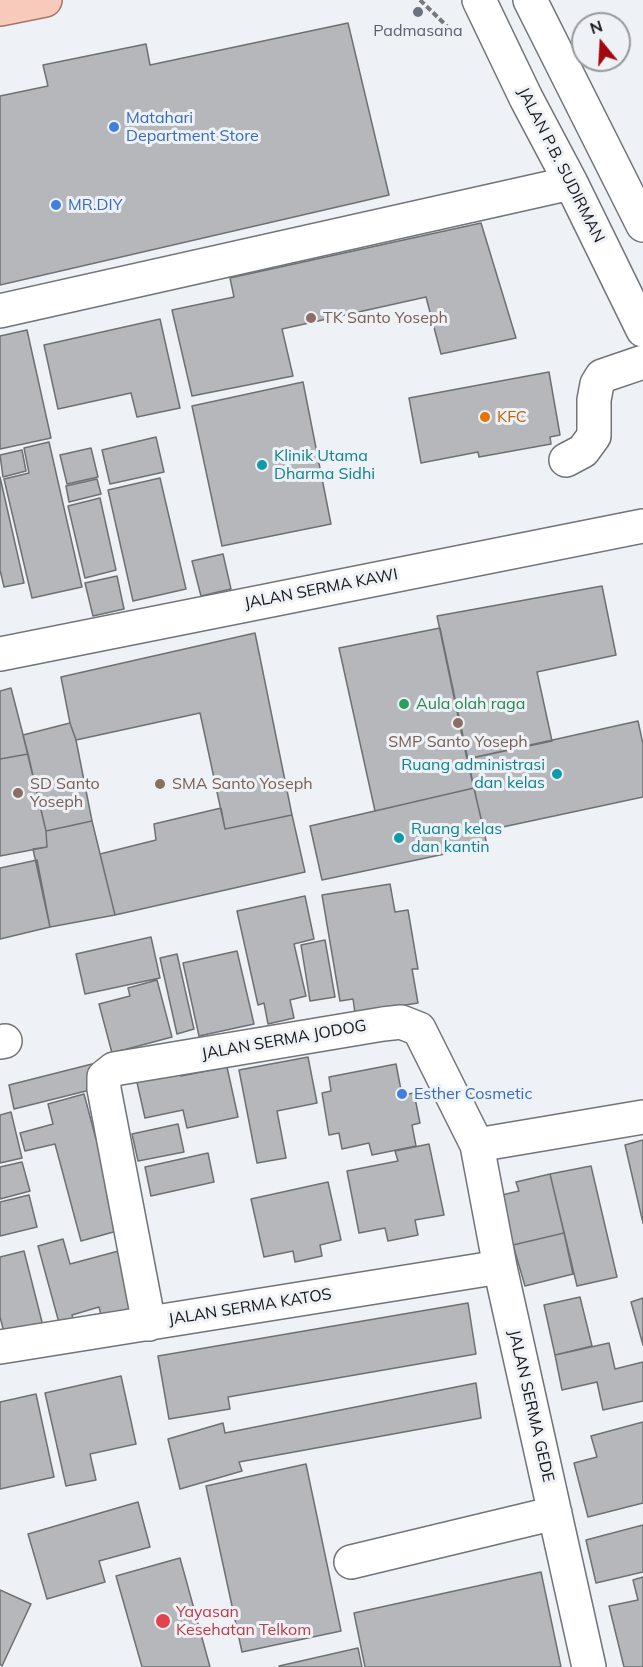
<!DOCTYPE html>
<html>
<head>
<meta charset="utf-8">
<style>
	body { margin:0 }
	#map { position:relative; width:643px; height:1667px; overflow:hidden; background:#eef1f5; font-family:Mulish,sans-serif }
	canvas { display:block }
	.north { position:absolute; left:571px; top:12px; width:60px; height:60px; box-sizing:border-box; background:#eef1f5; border:2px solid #97999d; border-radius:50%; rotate:342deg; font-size:16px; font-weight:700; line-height:24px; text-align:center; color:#151618 }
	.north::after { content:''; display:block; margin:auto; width:21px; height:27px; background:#a2080d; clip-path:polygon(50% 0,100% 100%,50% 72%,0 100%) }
</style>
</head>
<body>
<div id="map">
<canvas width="643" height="1667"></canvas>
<div class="north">N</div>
</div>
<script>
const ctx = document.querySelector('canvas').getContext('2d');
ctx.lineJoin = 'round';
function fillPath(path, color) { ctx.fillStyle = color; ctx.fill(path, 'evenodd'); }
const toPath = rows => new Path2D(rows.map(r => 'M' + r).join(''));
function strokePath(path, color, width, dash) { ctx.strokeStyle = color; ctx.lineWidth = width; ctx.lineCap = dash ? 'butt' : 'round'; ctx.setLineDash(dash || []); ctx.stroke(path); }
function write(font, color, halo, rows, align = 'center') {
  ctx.font = font + ' Mulish,sans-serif'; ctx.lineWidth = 6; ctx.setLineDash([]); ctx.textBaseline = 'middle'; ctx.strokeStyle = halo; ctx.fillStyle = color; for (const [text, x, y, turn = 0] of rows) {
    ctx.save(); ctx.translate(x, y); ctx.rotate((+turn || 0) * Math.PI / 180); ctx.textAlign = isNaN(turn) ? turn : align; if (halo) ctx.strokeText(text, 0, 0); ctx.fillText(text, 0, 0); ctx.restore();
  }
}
const building = toPath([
	[348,23,389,195,0,285,0,96,48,86,43,65,146,44,150,65,348,23],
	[481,223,516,338,441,354,426,297,282,329,293,376,192,396,172,310,234,297,230,278,481,223],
	[160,319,180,408,137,417,131,393,58,409,44,345,160,319],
	[27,330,51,438,0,449,0,336,27,330],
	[549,372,560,435,550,437,551,444,479,457,478,452,421,463,409,398,549,372],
	[303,382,331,524,222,546,192,406,303,382],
	[156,437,164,472,110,484,102,450,156,437],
	[49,442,82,587,32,598,4,479,29,473,24,448,49,442],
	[91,448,98,477,67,484,60,455,91,448],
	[22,450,26,471,3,477,0,455,22,450],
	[0,477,24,583,4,587,0,570,0,477],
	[160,478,186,589,133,601,108,490,160,478],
	[97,479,101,494,69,502,66,486,97,479],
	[100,498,116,570,85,578,68,506,100,498],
	[223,554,231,589,201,596,192,561,223,554],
	[117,576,124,609,93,616,85,583,117,576],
	[602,586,616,655,537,672,552,741,467,759,437,616,602,586],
	[440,628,474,788,375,811,339,648,440,628],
	[255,633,292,815,225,829,200,713,76,740,70,723,61,677,255,633],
	[11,688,28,754,0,759,0,691,11,688],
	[638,721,643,744,643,797,484,831,467,759,638,721],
	[70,723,76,740,92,821,46,831,23,735,70,723],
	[28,754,46,831,47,847,0,856,0,759,28,754],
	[474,788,487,845,322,880,310,826,474,788],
	[221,808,225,829,292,815,305,872,115,915,100,854,156,840,154,824,221,808],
	[92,821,115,915,50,927,33,849,47,847,46,831,92,821],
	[37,860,50,927,0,939,0,868,37,860],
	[390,884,395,912,408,910,418,969,412,969,418,1003,355,1013,353,999,340,1001,322,895,390,884],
	[305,896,314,939,294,944,306,996,290,1000,294,1018,268,1024,264,1003,258,1005,237,911,305,896],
	[151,937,160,978,85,994,76,954,151,937],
	[325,940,335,997,310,1001,301,945,325,940],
	[237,951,254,1024,199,1036,183,963,237,951],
	[177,954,194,1029,177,1034,160,958,177,954],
	[157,980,172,1037,112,1053,99,1004,130,996,128,988,157,980],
	[308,1057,317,1103,277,1111,286,1158,257,1163,239,1070,308,1057],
	[92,1064,98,1088,14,1109,9,1085,92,1064],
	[396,1064,402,1095,414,1093,420,1123,412,1125,416,1146,372,1155,369,1143,342,1149,339,1133,329,1135,322,1093,331,1091,329,1077,396,1064],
	[227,1067,238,1117,187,1128,183,1110,145,1118,136,1078,179,1069,181,1076,227,1067],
	[84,1094,96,1139,110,1135,117,1231,81,1241,55,1144,25,1151,20,1133,53,1124,48,1104,84,1094],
	[11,1112,22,1158,0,1163,0,1115,11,1112],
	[178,1124,184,1152,138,1161,132,1134,178,1124],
	[643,1140,643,1223,625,1145,643,1140],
	[429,1144,444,1215,415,1220,418,1235,388,1241,385,1228,359,1233,347,1171,398,1161,395,1151,429,1144],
	[208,1153,214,1182,151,1196,145,1167,208,1153],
	[22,1162,30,1191,0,1199,0,1167,22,1162],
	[591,1166,617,1277,577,1286,550,1174,591,1166],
	[550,1174,564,1233,513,1245,502,1195,519,1191,516,1182,550,1174],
	[328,1182,341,1240,320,1245,322,1256,295,1262,293,1251,264,1257,251,1199,328,1182],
	[29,1195,37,1227,0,1236,0,1202,29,1195],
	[564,1233,573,1274,525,1286,513,1245,564,1233],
	[63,1239,70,1264,126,1249,132,1311,102,1319,99,1307,72,1315,75,1326,61,1330,38,1246,63,1239],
	[24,1251,43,1326,5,1336,0,1317,0,1257,24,1251],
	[580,1297,592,1346,555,1355,544,1305,580,1297],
	[643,1298,643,1345,631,1302,643,1298],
	[468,1303,476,1354,228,1397,230,1409,169,1419,158,1356,468,1303],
	[609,1343,615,1369,643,1362,643,1401,603,1410,597,1382,562,1390,555,1355,609,1343],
	[121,1376,136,1444,90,1454,96,1480,66,1486,45,1393,121,1376],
	[476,1383,481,1418,239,1462,242,1471,180,1489,168,1439,223,1423,225,1433,476,1383],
	[36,1394,54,1477,0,1489,0,1402,36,1394],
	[643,1422,643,1503,588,1517,574,1463,597,1457,591,1436,643,1422],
	[306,1464,341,1631,242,1652,206,1486,306,1464],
	[138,1502,150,1547,99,1561,105,1582,47,1599,28,1534,138,1502],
	[643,1525,643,1572,596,1583,586,1540,643,1525],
	[180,1558,210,1667,142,1667,116,1576,180,1558],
	[541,1572,561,1667,365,1667,354,1613,541,1572],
	[643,1577,643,1667,624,1667,609,1606,638,1600,633,1580,643,1577],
	[0,1590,31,1604,2,1666,0,1664,0,1590],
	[358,1648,362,1667,280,1667,279,1666,358,1648]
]);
fillPath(building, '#b5b7bb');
strokePath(building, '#6e7174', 1.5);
const minor = toPath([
	[479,0,526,98,571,183,643,330],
	[530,0,643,225],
	[0,311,571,183],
	[566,460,583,451,594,436,594,400,597,384,602,376,643,362],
	[0,654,643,526],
	[0,1042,5,1041],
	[477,1145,643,1117],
	[149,1324,104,1089,104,1077,114,1069,383,1024,401,1022,419,1029,477,1145,500,1267,589,1667],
	[0,1347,500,1267],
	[351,1562,555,1513]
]);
const major = toPath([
	[0,9,45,0]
]);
strokePath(minor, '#717478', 36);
strokePath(major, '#a67466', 36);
strokePath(toPath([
	[420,0,454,33,459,31]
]), '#77797c', 4, [6, 3]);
strokePath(minor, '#fff', 33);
strokePath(major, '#f8cabc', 33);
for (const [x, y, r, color] of [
	[418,12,6,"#6b7280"],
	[114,127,6,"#3f7fe0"],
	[56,205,6,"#3f7fe0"],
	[311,318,6,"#8d6e63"],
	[485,417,6,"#e8710a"],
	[262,465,6,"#0f9aa8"],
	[404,704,6,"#2e9e5b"],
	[458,723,6,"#8d6e63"],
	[557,774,6,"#0f9aa8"],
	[160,784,6,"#8d6e63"],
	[18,793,6,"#8d6e63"],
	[399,838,6,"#0f9aa8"],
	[402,1094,6,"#3f7fe0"],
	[163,1621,8,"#e0444e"]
]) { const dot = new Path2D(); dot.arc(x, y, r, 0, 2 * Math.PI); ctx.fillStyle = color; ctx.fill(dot); strokePath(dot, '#eef1f5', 2); }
write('16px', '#5b616d', '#eef1f5', [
	["Padmasana",418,31]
]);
write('16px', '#366cbe', '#eef1f5', [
	["Matahari",126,118],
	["Department Store",126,136],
	["MR.DIY",68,205],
	["Esther Cosmetic",414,1094]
], 'left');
write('16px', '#151618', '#eef1f5', [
	["JALAN P.B. SUDIRMAN",561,165,63],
	["JALAN SERMA KAWI",321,589,-11],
	["JALAN SERMA JODOG",284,1040,-10],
	["JALAN SERMA KATOS",250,1307,-9],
	["JALAN SERMA GEDE",531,1406,77]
]);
write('16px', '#785e54', '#eef1f5', [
	["TK Santo Yoseph",323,318],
	["SMP Santo Yoseph",458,742,"center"],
	["SD Santo",30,784],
	["Yoseph",30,802],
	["SMA Santo Yoseph",172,784]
], 'left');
write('16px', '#c56008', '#eef1f5', [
	["KFC",497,417]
], 'left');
write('16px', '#0d838f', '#eef1f5', [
	["Klinik Utama",274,456],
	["Dharma Sidhi",274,474],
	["Ruang administrasi",545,765,"right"],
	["dan kelas",545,783,"right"],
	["Ruang kelas",411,829],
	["dan kantin",411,847]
], 'left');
write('16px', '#27864d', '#eef1f5', [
	["Aula olah raga",416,704]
], 'left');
write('16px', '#be3a42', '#eef1f5', [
	["Yayasan",176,1612],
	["Kesehatan Telkom",176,1630]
], 'left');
</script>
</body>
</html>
